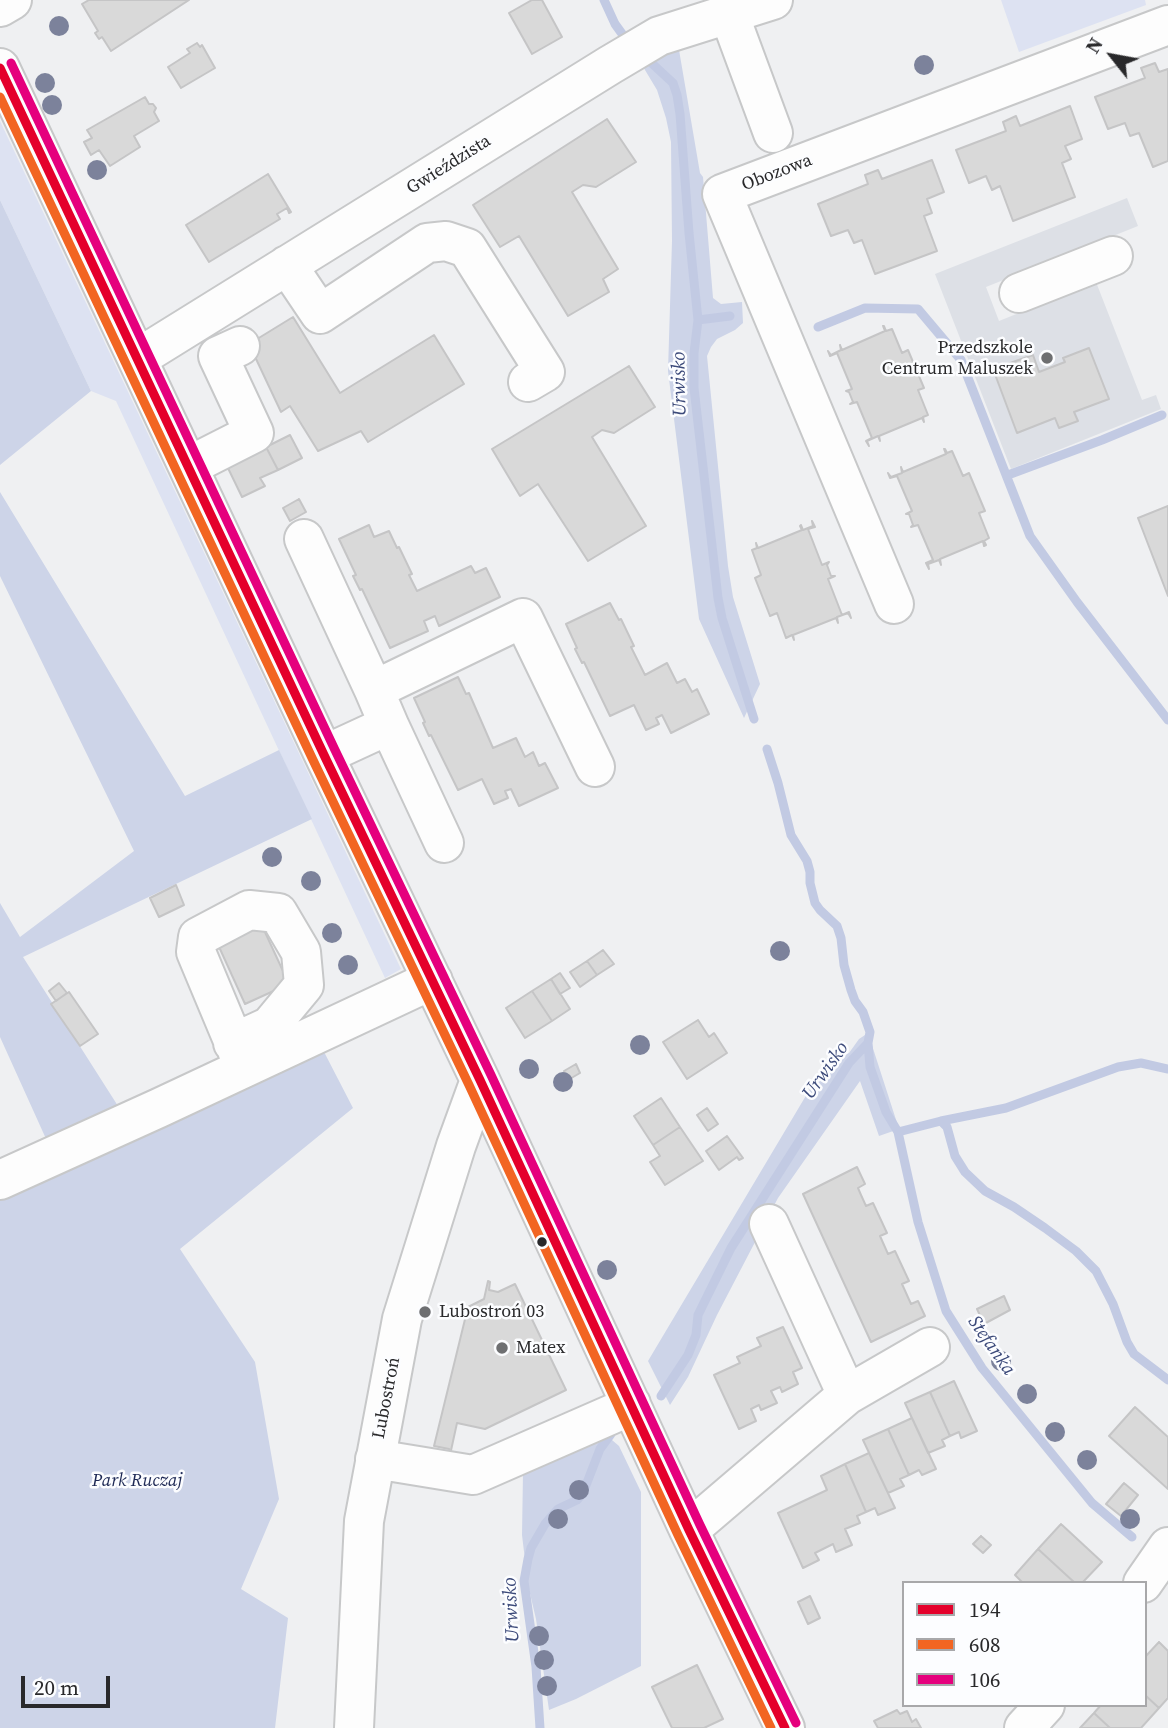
<!DOCTYPE html>
<html>
<head>
<meta charset="utf-8">
<style>
	body { margin:0 }
	#map { position:relative; width:1168px; height:1728px; overflow:hidden; background:#eff0f2; font-family:"Source Serif 4",serif }
	canvas { display:block }
	.legend { position:absolute; left:902px; top:1581px; width:245px; height:126px; box-sizing:border-box; background:#fcfdff; border:2px solid #a8a8aa; margin:0; padding:9px 12px; list-style:none; font-size:21px; color:#29292b }
	.legend li { display:flex; align-items:center; gap:14px; height:35px }
	.legend b { width:35px; border:2px solid #a8a8aa }
	.north { position:absolute; left:1077px; top:21px; width:70px; height:70px; -webkit-text-stroke:5px #fcfdff; paint-order:stroke; rotate:301deg; font-size:19px; font-weight:700; line-height:28px; text-align:center; color:#29292b }
	.north::after { content:''; display:block; margin:auto; width:24px; height:32px; background:#29292b; clip-path:polygon(50% 0,100% 100%,50% 72%,0 100%) }
	.scale { position:absolute; left:21px; top:1676px; width:89px; height:32px; box-sizing:border-box; border:4px solid #29292b; border-top:0; padding-left:9px; font-size:21px; line-height:24px; white-space:nowrap; color:#29292b; -webkit-text-stroke:5px #fcfdff; paint-order:stroke }
</style>
</head>
<body>
<div id="map">
<canvas width="1168" height="1728"></canvas>
<ul class="legend">
<li><b style="height:9px;background:#e4002b"></b>194</li>
<li><b style="height:9px;background:#f26522"></b>608</li>
<li><b style="height:9px;background:#e5007d"></b>106</li>
</ul>
<div class="north">N</div>
<div class="scale">20 m</div>
</div>
<script>
const ctx = document.querySelector('canvas').getContext('2d');
ctx.lineJoin = 'round';
function fillPath(path, color) { ctx.fillStyle = color; ctx.fill(path, 'evenodd'); }
const toPath = rows => new Path2D(rows.map(r => 'M' + r).join(''));
function strokePath(path, color, width, dash) { ctx.strokeStyle = color; ctx.lineWidth = width; ctx.lineCap = dash ? 'butt' : 'round'; ctx.setLineDash(dash || []); ctx.stroke(path); }
function write(font, color, halo, rows, align = 'center') {
  ctx.font = font + ' "Source Serif 4",serif'; ctx.lineWidth = 5; ctx.setLineDash([]); ctx.textBaseline = 'middle'; ctx.strokeStyle = halo; ctx.fillStyle = color; for (const [text, x, y, turn = 0] of rows) {
    ctx.save(); ctx.translate(x, y); ctx.rotate((+turn || 0) * Math.PI / 180); ctx.textAlign = isNaN(turn) ? turn : align; if (halo) ctx.strokeText(text, 0, 0); ctx.fillText(text, 0, 0); ctx.restore();
  }
}
fillPath(toPath([
	[1127,198,1138,226,986,287,999,321,1096,282,1142,400,1156,395,1161,409,1011,469,935,274]
]), '#dde0e6');
fillPath(toPath([
	[1001,0,1145,0,1146,5,1019,52],
	[0,121,401,969,385,978,116,401,91,391,0,200]
]), '#dde2f2');
fillPath(toPath([
	[678,44,700,173,703,177,713,298,721,304,742,302,743,323,735,330,717,339,711,347,707,356,728,566,733,597,760,684,744,718,699,619,668,371,672,241,671,142,666,118,657,90,639,60],
	[0,200,91,391,0,465],
	[0,492,185,796,279,750,312,819,23,957,118,1106,47,1141,0,1037,0,903,20,937,134,851,0,576],
	[868,1033,899,1129,879,1136,860,1081,778,1198,717,1315,688,1377,670,1405,648,1361,826,1062,849,1053,859,1039],
	[322,1048,353,1108,180,1249,255,1362,279,1499,241,1589,288,1618,275,1728,0,1728,0,1200],
	[605,1434,619,1446,641,1492,641,1666,576,1699,549,1710,536,1619,528,1585,522,1535,523,1473]
]), '#cdd4e8');
strokePath(toPath([
	[604,0,615,24,628,42],
	[645,57,673,83,677,95,680,114,689,233,698,320,694,353,694,388,718,598,722,618,754,719],
	[698,320,730,316],
	[818,327,865,308,918,309,961,360,1030,536,1077,602,1168,720],
	[1008,475,1102,440,1162,415],
	[868,1043,870,1067,886,1112,898,1132,918,1222,946,1311,982,1368,1092,1503,1132,1537],
	[941,1121,1006,1108,1118,1067,1141,1063,1168,1069],
	[898,1132,941,1121,947,1127,955,1156,965,1172,985,1191,1014,1207,1045,1228,1076,1251,1096,1271,1113,1304,1127,1342,1134,1354,1168,1380],
	[661,1396,688,1355,696,1335,698,1315,731,1248,849,1063,868,1043,870,1032,863,1012,855,1001,851,990,844,965,841,938,837,926,820,910,815,903,810,883,810,872,807,861,791,835,778,783,767,749],
	[540,1728,536,1667,524,1581,528,1559,531,1548,545,1524,558,1509,577,1500,583,1493,600,1449,611,1434]
]), '#c2cae3', 9);
const building = toPath([
	[89,0,189,0,111,51,102,37,99,39,95,33,98,31,82,4,89,0],
	[532,0,542,0,562,37,532,54,509,13,532,0],
	[197,43,200,47,202,45,215,68,181,88,168,67,190,53,187,49,197,43],
	[1155,63,1159,72,1168,69,1168,161,1153,167,1139,133,1130,136,1125,123,1108,129,1095,97,1145,78,1141,68,1155,63],
	[145,97,149,104,153,104,156,108,154,112,159,121,134,136,140,147,110,166,99,150,91,155,84,142,92,138,87,130,145,97],
	[1070,106,1082,139,1065,146,1071,159,1062,163,1075,197,1013,221,1000,186,992,190,986,176,969,183,956,150,1006,131,1003,122,1016,116,1020,126,1070,106],
	[607,119,636,162,596,187,583,185,572,192,618,269,603,279,609,292,568,316,519,236,500,247,473,205,607,119],
	[932,160,944,192,927,199,932,213,924,216,937,251,875,274,862,240,854,243,848,230,831,236,818,204,868,184,865,175,878,170,882,179,932,160],
	[268,174,291,212,289,213,287,208,277,214,280,219,209,262,186,225,268,174],
	[293,317,340,393,434,335,464,384,368,442,361,431,318,451,290,406,281,412,249,344,293,317],
	[883,326,884,326,886,331,892,329,902,353,908,350,924,388,918,390,928,415,923,417,924,422,922,418,879,436,880,441,878,436,867,441,869,446,866,441,872,438,857,402,850,404,853,402,849,392,846,391,852,389,837,353,830,356,828,351,831,355,841,350,840,345,842,350,885,331,883,326],
	[1089,348,1109,399,1074,412,1078,421,1059,428,1055,418,1017,433,993,369,1033,355,1039,372,1065,362,1063,358,1089,348],
	[629,366,655,407,614,433,602,430,592,437,646,526,588,561,538,484,520,496,492,449,629,366],
	[290,435,302,458,278,470,266,447,290,435],
	[266,447,278,470,260,478,265,486,242,497,227,466,266,447],
	[944,449,945,449,947,453,952,451,963,476,969,473,985,511,979,513,989,538,984,541,986,545,984,546,983,541,940,559,941,565,939,560,928,564,929,569,926,563,933,560,918,525,911,527,913,525,909,514,906,514,912,511,897,476,890,478,888,473,891,477,902,473,901,467,903,472,946,454,944,449],
	[299,499,306,512,290,521,283,508,299,499],
	[1168,506,1168,596,1138,518,1168,506],
	[812,521,815,527,808,529,822,565,829,562,827,565,831,576,835,576,828,579,842,615,849,612,851,618,848,613,837,617,838,623,836,618,793,635,794,640,792,635,786,638,777,613,770,616,755,578,761,575,752,550,757,548,756,543,758,548,802,530,800,526,801,525,803,530,813,526,812,521],
	[369,525,374,537,389,531,397,548,399,547,412,574,409,575,417,591,471,566,475,573,486,568,500,597,439,626,435,616,424,621,428,631,390,648,362,589,360,590,353,576,356,575,339,539,369,525],
	[610,603,619,620,621,619,634,646,631,647,645,675,667,663,677,683,685,679,692,692,697,689,709,714,671,733,662,715,656,718,659,724,646,730,634,705,610,716,584,662,582,663,575,649,577,648,566,624,610,603],
	[458,677,466,694,469,693,493,748,516,738,525,757,533,752,539,766,545,763,558,788,519,806,511,789,505,791,508,798,494,804,482,779,458,790,431,735,429,736,423,723,425,722,414,698,458,677],
	[176,885,184,905,159,917,150,898,176,885],
	[258,917,289,984,245,1004,215,938,258,917],
	[603,950,614,964,597,975,587,961,603,950],
	[587,961,597,975,580,987,570,972,587,961],
	[560,973,570,988,560,994,551,979,560,973],
	[551,979,570,1009,552,1021,532,991,551,979],
	[59,983,67,993,56,1001,49,991,59,983],
	[532,991,552,1021,525,1038,506,1008,532,991],
	[69,992,98,1034,80,1046,51,1004,69,992],
	[698,1020,709,1037,714,1033,727,1053,687,1079,663,1042,698,1020],
	[576,1064,580,1073,568,1080,564,1071,576,1064],
	[661,1098,680,1127,653,1145,634,1116,661,1098],
	[707,1108,718,1124,708,1131,697,1115,707,1108],
	[680,1127,703,1161,665,1185,650,1162,660,1156,653,1145,680,1127],
	[727,1136,743,1158,739,1160,737,1157,719,1170,706,1151,727,1136],
	[857,1167,865,1184,858,1188,861,1195,866,1206,873,1203,887,1233,880,1236,888,1254,895,1251,909,1281,902,1284,911,1304,918,1301,925,1316,871,1342,803,1194,857,1167],
	[488,1281,490,1282,489,1290,498,1292,515,1284,566,1390,485,1429,457,1423,450,1455,448,1454,449,1449,434,1446,468,1307,484,1299,488,1281],
	[1004,1296,1010,1310,984,1324,977,1309,1004,1296],
	[783,1327,802,1368,793,1372,798,1384,782,1392,780,1387,771,1391,777,1403,761,1410,759,1405,751,1409,756,1421,739,1429,714,1375,740,1363,737,1357,761,1346,757,1338,783,1327],
	[954,1381,977,1431,961,1438,959,1432,950,1436,930,1392,954,1381],
	[930,1392,950,1436,942,1440,945,1446,928,1453,905,1403,930,1392],
	[1135,1407,1168,1437,1168,1489,1109,1436,1135,1407],
	[912,1418,936,1469,922,1475,919,1470,909,1475,888,1429,912,1418],
	[888,1429,909,1475,900,1479,904,1486,888,1493,863,1440,888,1429],
	[869,1453,895,1508,878,1515,875,1508,866,1512,845,1464,869,1453],
	[845,1464,866,1512,857,1516,860,1523,845,1529,852,1545,836,1552,833,1544,815,1553,819,1560,803,1568,778,1513,827,1490,821,1476,845,1464],
	[1124,1483,1138,1495,1121,1516,1106,1504,1124,1483],
	[1061,1524,1102,1562,1082,1583,1075,1583,1038,1549,1061,1524],
	[981,1536,991,1545,983,1553,973,1544,981,1536],
	[1038,1549,1075,1583,1023,1583,1015,1575,1038,1549],
	[810,1596,820,1618,808,1624,798,1602,810,1596],
	[1159,1642,1168,1651,1168,1698,1159,1708,1145,1695,1145,1657,1159,1642],
	[697,1665,723,1719,704,1728,672,1728,652,1687,697,1665],
	[1145,1695,1159,1708,1141,1728,1110,1728,1094,1713,1101,1705,1145,1705,1145,1695],
	[897,1710,900,1714,907,1711,912,1722,916,1719,921,1728,878,1728,874,1721,897,1710],
	[1094,1713,1110,1728,1080,1728,1094,1713]
]);
fillPath(building, '#d9d9d9');
strokePath(building, '#c5c5c6', 2);
const minor = toPath([
	[0,7,12,0],
	[729,14,773,133],
	[0,68,324,755,480,1080,689,1530,785,1728],
	[287,265,320,314,427,243,446,241,467,248,545,372,528,382],
	[1019,293,1113,256],
	[138,358,610,65,659,36,773,0],
	[189,466,254,433,218,356,240,346],
	[304,539,374,690,389,725],
	[894,604,722,194,1168,25],
	[374,690,523,618,595,767],
	[324,755,389,725,444,843],
	[233,1043,270,1026,304,985,301,952,278,913,249,910,198,937,196,952,237,1050,244,1068],
	[0,1180,159,1108,415,988,433,981],
	[769,1224,847,1395],
	[375,1459,473,1475,617,1412,631,1404],
	[689,1530,847,1395,930,1347],
	[1143,1583,1168,1547],
	[354,1728,364,1521,402,1319,456,1146,480,1080],
	[1024,1728,1045,1705]
]);
strokePath(minor, '#c7c8c9', 42);
strokePath(minor, '#fdfdfd', 38);
strokePath(toPath([
	[0,68,324,755,480,1080,689,1530,785,1728]
]), '#e4002b', 9);
strokePath(toPath([
	[0,97,313,760,469,1085,678,1535,771,1728]
]), '#f26522', 9);
strokePath(toPath([
	[11,63,335,750,491,1075,700,1525,796,1723]
]), '#e5007d', 9);
ctx.fillStyle = '#7c829b';
for (const [x, y] of [
	[59,26],
	[924,65],
	[45,83],
	[52,105],
	[97,170],
	[272,857],
	[311,881],
	[332,933],
	[780,951],
	[348,965],
	[640,1045],
	[529,1069],
	[563,1082],
	[607,1270],
	[1001,1361],
	[1027,1394],
	[1055,1432],
	[1087,1460],
	[579,1490],
	[558,1519],
	[1130,1519],
	[539,1636],
	[544,1660],
	[547,1686]
]) { ctx.beginPath(); ctx.arc(x, y, 10, 0, 2 * Math.PI); ctx.fill(); }
for (const [x, y, r, color] of [
	[1047,358,7,"#6e6f71"],
	[542,1242,6,"#29292b"],
	[425,1312,7,"#6e6f71"],
	[502,1348,7,"#6e6f71"]
]) { const dot = new Path2D(); dot.arc(x, y, r, 0, 2 * Math.PI); ctx.fillStyle = color; ctx.fill(dot); strokePath(dot, '#fcfdff', 2.5); }
write('18px', '#29292b', '#fcfdff', [
	["Gwieździsta",449,165,-32],
	["Obozowa",777,173,-21],
	["Lubostroń",387,1398,-79]
]);
write('18px', '#29292b', '#fcfdff', [
	["Przedszkole",1033,348,"right"],
	["Centrum Maluszek",1033,369,"right"],
	["Lubostroń 03",439,1312],
	["Matex",516,1348]
], 'left');
write('italic 18px', '#1d2854', '#fcfdff', [
	["Park Ruczaj",137,1481]
]);
write('italic 19px', '#3c4a7a', '#fcfdff', [
	["Urwisko",680,384,-91],
	["Urwisko",826,1071,-55],
	["Stefanka",991,1346,55],
	["Urwisko",512,1610,-93]
]);
</script>
</body>
</html>
